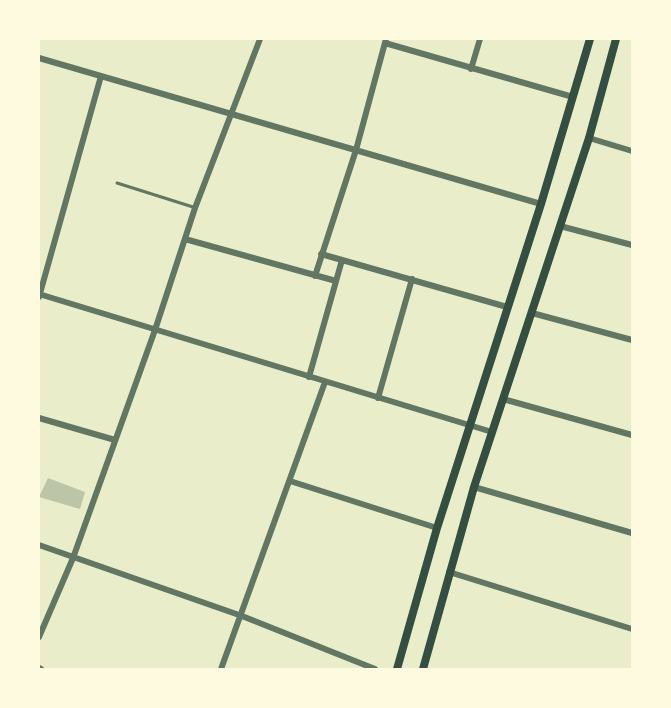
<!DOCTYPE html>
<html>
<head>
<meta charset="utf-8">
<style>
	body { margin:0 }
	#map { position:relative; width:671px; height:708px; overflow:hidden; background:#e9edc9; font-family:"Golos Text",sans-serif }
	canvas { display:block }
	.frame { position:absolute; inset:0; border:40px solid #fefae0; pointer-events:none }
</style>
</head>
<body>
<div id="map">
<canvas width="671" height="708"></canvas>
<div class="frame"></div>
</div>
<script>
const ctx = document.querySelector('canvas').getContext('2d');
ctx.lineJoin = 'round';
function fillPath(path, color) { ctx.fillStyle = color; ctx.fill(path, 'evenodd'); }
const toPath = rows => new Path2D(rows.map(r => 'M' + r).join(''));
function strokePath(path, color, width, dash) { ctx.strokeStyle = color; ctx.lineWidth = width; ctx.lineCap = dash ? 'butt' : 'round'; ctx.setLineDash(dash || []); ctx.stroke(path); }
fillPath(toPath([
	[48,478,85,492,80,509,39,497]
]), '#bcc5a7');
strokePath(toPath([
	[117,183,193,207]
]), '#617663', 3);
strokePath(toPath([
	[385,43,573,97],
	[39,58,541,204],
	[471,69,480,39],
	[589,138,632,151],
	[560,226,632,245],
	[185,239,336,281],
	[321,254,507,307],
	[315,276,356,150,386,39],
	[39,294,492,432],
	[39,297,101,76],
	[532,313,632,340],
	[309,377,342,260],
	[378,398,412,279],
	[503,399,632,435],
	[39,418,115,440],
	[290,481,437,528],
	[474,487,632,533],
	[39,545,242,616,375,669],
	[449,572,632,629],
	[39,637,73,558,155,330,195,208,260,39],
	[39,668,41,669],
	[221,669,325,382]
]), '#617663', 6);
strokePath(toPath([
	[397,669,437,528,541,204,590,39],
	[423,669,474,487,589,138,616,39]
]), '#344e41', 8);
</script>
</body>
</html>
